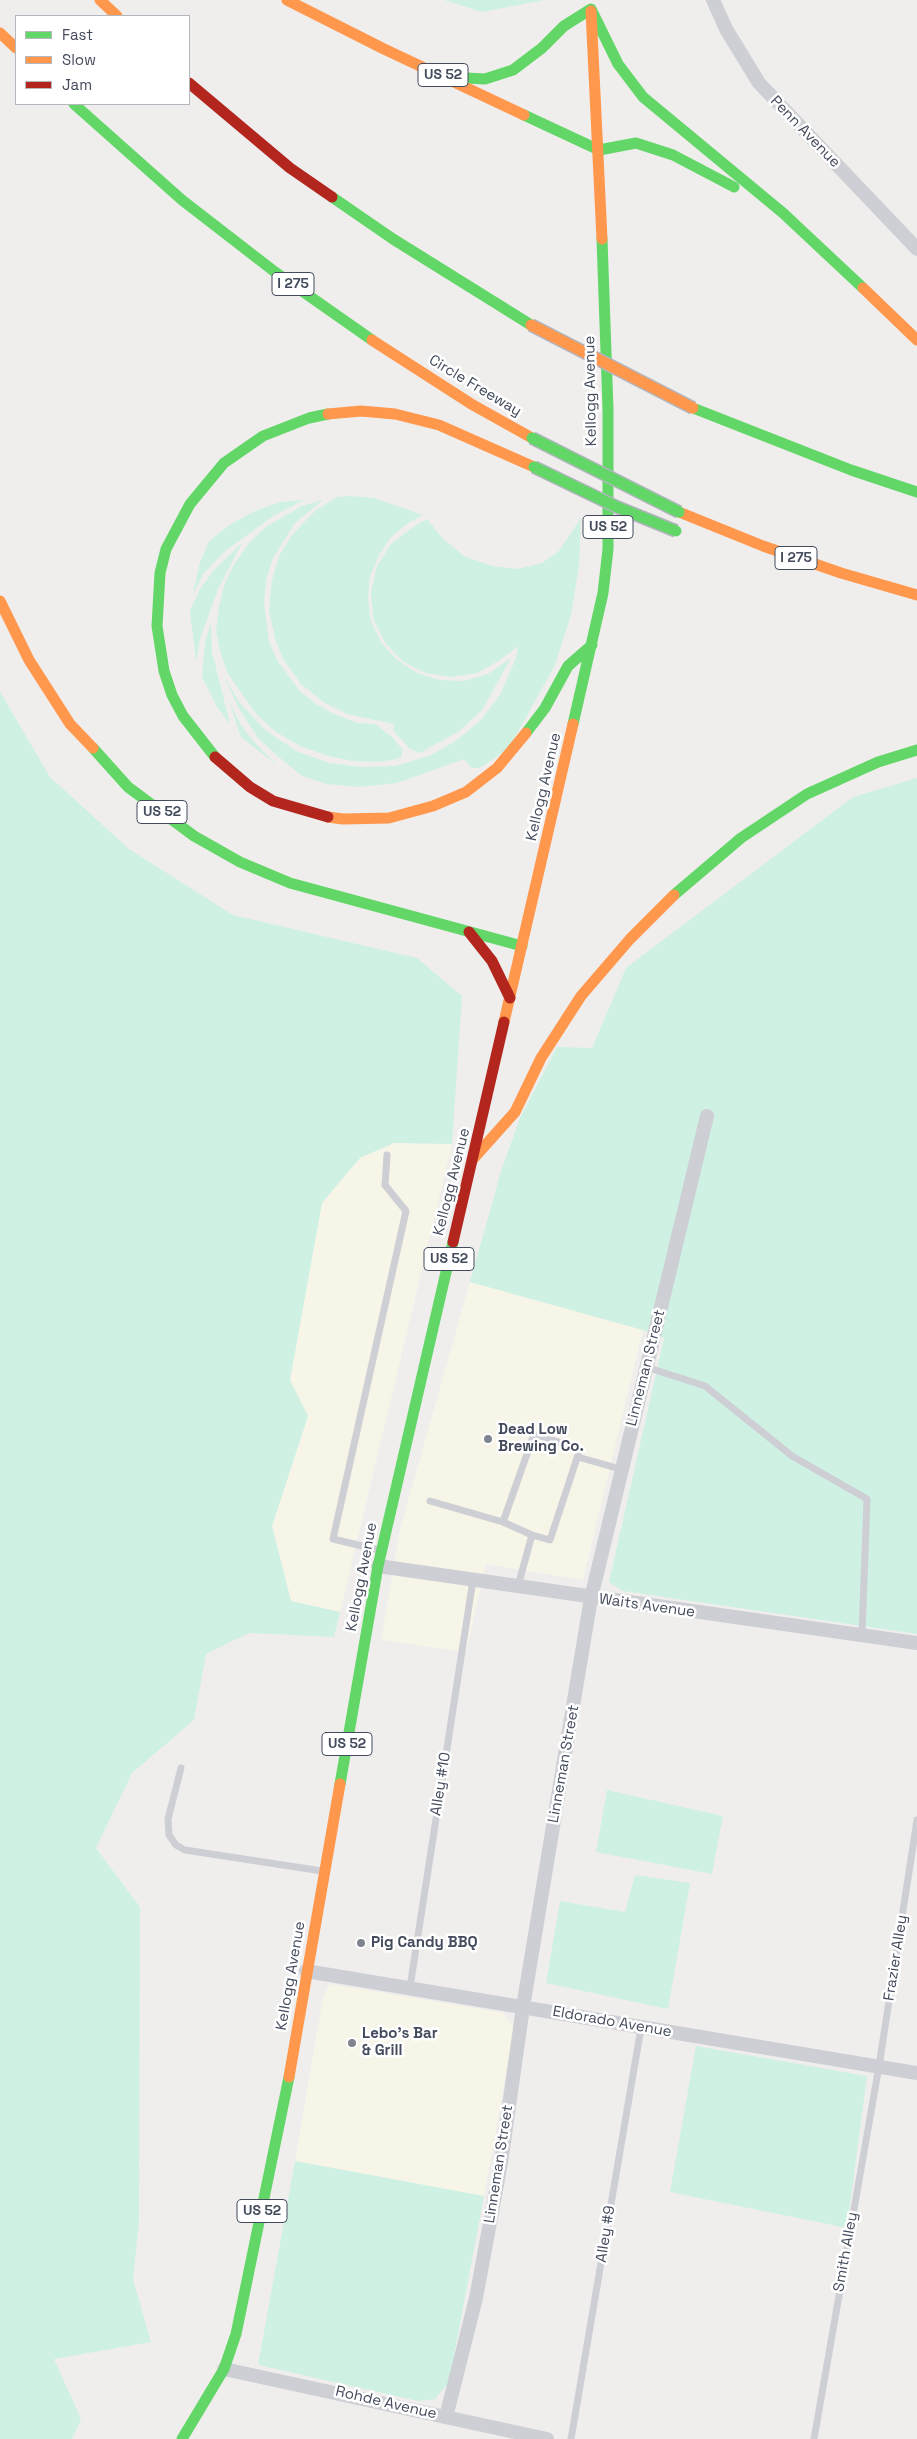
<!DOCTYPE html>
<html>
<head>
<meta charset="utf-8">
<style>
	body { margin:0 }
	#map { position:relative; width:917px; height:2439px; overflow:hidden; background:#efeeed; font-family:"Space Grotesk",sans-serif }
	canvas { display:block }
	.legend { position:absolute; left:15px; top:15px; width:175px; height:90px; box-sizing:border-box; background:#fff; border:1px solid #b4b7be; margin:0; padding:6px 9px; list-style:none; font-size:15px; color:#434b5c }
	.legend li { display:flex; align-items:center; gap:10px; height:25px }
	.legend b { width:25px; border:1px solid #b4b7be }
</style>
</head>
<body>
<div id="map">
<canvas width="917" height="2439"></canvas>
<ul class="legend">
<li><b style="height:6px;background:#63d668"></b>Fast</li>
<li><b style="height:6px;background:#ff974d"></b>Slow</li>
<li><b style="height:6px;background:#b3261e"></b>Jam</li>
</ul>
</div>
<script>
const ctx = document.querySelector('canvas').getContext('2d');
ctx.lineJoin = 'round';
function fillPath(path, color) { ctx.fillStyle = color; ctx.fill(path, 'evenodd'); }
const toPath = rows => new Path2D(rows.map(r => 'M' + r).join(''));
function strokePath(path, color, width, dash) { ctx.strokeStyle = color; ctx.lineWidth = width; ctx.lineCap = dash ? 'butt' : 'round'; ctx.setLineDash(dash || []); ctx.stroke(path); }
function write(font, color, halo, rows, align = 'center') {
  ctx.font = font + ' "Space Grotesk",sans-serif'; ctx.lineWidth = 5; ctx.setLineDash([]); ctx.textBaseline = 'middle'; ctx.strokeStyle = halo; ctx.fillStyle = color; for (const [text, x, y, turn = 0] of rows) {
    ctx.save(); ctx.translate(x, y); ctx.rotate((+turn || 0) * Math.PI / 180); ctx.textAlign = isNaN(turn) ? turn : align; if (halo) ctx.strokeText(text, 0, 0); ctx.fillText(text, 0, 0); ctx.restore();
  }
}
fillPath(toPath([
	[395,1142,452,1144,340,1612,291,1601,272,1526,308,1416,290,1380,322,1203,360,1158],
	[470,1282,643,1330,583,1580,486,1564,466,1652,381,1640,400,1529],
	[330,1984,504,2013,514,2028,484,2196,295,2161,323,1997]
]), '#f7f5e8');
fillPath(toPath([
	[444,0,544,0,482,12],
	[350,496,374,498,423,515,408,523,391,537,379,555,370,577,368,599,371,621,381,642,396,659,417,673,440,680,464,681,488,674,511,658,482,710,459,731,420,753,410,749,393,730,394,724,347,714,325,703,301,684,283,659,275,638,269,611,272,580,279,556,292,535,315,511,337,497],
	[304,500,273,516,224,552,204,573,193,594,200,562,209,541,231,524,255,511,281,502],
	[323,500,295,523,273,558,266,580,264,603,269,641,277,660,299,690,316,704,334,714,358,723,375,724,392,737,403,750,401,758,380,762,352,761,328,756,300,746,276,732,256,714,228,674,220,651,216,631,219,607,224,585,235,563,250,542,266,527,302,506],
	[581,518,579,566,571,615,555,665,509,748,480,768,472,768,464,759,397,783,359,787,327,784,302,776,280,758,258,738,238,707,224,676,239,702,264,729,296,751,329,763,361,767,395,766,429,756,454,742,480,721,500,695,516,658,518,646,500,660,477,673,451,677,425,673,402,661,384,641,373,618,371,592,377,566,391,544,412,528,427,519,443,539,464,556,492,566,518,569,542,563,559,551],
	[242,543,218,589,200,639,196,662,190,611,200,589,214,570],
	[211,622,212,652,230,724,217,707,202,677,205,643],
	[0,692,50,777,129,849,233,915,417,958,462,996,452,1144,394,1143,360,1158,322,1203,290,1380,308,1416,272,1526,291,1601,340,1612,334,1637,249,1633,206,1654,194,1720,132,1773,96,1848,140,1907,139,2221,133,2279,151,2342,54,2359,81,2419,72,2439,0,2439],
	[229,702,242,727,256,744,278,766,241,737],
	[917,778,917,1634,623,1591,609,1582,664,1338,643,1330,470,1282,501,1171,520,1118,557,1047,592,1048,626,968,853,797],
	[607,1790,723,1816,712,1874,596,1852],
	[635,1875,690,1883,668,2009,546,1983,560,1901,625,1912],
	[696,2046,867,2076,847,2228,670,2192],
	[295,2161,484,2196,449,2382,435,2399,418,2401,258,2365]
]), '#cff1e3');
strokePath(toPath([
	[646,1367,705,1386,792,1456,867,1499,862,1635],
	[578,1457,620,1469],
	[430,1501,503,1522,534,1434,580,1449,550,1540,532,1535,518,1586],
	[503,1522,532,1535],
	[379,1550,333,1539,406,1211,385,1185,387,1155],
	[181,1768,168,1819,169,1835,176,1845,185,1850,322,1871],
	[410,1987,473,1580],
	[571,2439,641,2028],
	[814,2439,879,2066,917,1820]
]), '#cecfd4', 7);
strokePath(toPath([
	[713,0,726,29,759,83,917,249],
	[378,1566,917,1643],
	[306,1971,917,2073],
	[224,2369,547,2439],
	[446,2417,476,2298,501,2163,523,2007,591,1598,707,1116]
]), '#cecfd4', 14);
strokePath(toPath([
	[447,77,485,79,513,70,542,48,564,26,591,9,618,64,643,97,783,213,863,288],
	[74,104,182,200,275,272,372,340],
	[524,115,599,150,636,143,673,155,734,187],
	[332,197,393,239,531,325],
	[693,408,851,470,917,492],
	[573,724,603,593,608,549,608,409,602,239],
	[526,733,545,708,568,666,592,645],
	[93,748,128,787,194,836,240,862,290,883,522,946],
	[215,757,183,716,172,695,164,671,157,626,160,573,166,549,190,504,224,463,263,436,309,418,328,414],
	[674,895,741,838,807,794,878,762,917,750],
	[340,1784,378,1566,453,1242],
	[182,2439,224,2369,236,2334,289,2077]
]), '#63d668', 11);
strokePath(toPath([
	[100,0,117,16],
	[287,0,384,49,524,115],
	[591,11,602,239],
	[0,33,16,48],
	[863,288,917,340],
	[372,340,473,405,532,438],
	[328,414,361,411,395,414,439,425,534,467],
	[679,512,763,546,841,573,917,595],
	[0,601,29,660,70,724,93,748],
	[328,817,343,819,389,818,433,806,466,792,497,768,526,733],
	[504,1022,573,724],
	[473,1159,515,1112,541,1058,581,996,630,939,674,895],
	[289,2077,340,1784]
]), '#ff974d', 11);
strokePath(toPath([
	[189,83,290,168,332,197],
	[215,757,250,787,273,801,328,817],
	[469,932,492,961,510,998],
	[453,1242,504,1022]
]), '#b3261e', 11);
const fastBridge = toPath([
	[532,438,679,512],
	[534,467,617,507,676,531]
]);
const slowBridge = toPath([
	[531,325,693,408]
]);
strokePath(fastBridge, '#b2b5be', 14, []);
strokePath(slowBridge, '#b2b5be', 14, []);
strokePath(fastBridge, '#63d668', 11);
strokePath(slowBridge, '#ff974d', 11);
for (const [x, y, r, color] of [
	[488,1439,5,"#7f848f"],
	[361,1943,5,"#7f848f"],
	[352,2043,5,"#7f848f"]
]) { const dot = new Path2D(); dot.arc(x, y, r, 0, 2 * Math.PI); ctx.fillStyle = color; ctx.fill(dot); strokePath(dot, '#fff', 2); }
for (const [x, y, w] of [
	[443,75,50],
	[293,284,42],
	[608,527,50],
	[796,558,42],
	[162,812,50],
	[449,1259,50],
	[347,1744,50],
	[262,2211,50]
]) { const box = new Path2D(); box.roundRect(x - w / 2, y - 11.5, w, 23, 4); ctx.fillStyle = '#fff'; ctx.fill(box); strokePath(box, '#434b5c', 1); }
write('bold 14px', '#434b5c', null, [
	["US 52",443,75],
	["I 275",293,284],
	["US 52",608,527],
	["I 275",796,558],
	["US 52",162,812],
	["US 52",449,1259],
	["US 52",347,1744],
	["US 52",262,2211]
]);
write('15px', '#434b5c', '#fff', [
	["Penn Avenue",805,132,46],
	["Circle Freeway",475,386,31],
	["Kellogg Avenue",591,391,-91],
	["Kellogg Avenue",544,787,-77],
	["Kellogg Avenue",452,1182,-76],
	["Linneman Street",646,1368,-76],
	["Kellogg Avenue",362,1577,-79],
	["Waits Avenue",647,1606,8],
	["Linneman Street",564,1764,-80],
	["Alley #10",441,1784,-81],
	["Frazier Alley",896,1958,-81],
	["Kellogg Avenue",291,1976,-80],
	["Eldorado Avenue",612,2022,10],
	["Linneman Street",499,2164,-81],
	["Alley #9",606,2234,-81],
	["Smith Alley",846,2252,-80],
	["Rohde Avenue",386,2403,13]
]);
write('bold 15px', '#434b5c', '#fff', [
	["Dead Low",498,1430],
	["Brewing Co.",498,1447],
	["Pig Candy BBQ",371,1943],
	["Lebo's Bar",362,2034],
	["& Grill",362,2051]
], 'left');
</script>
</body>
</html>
